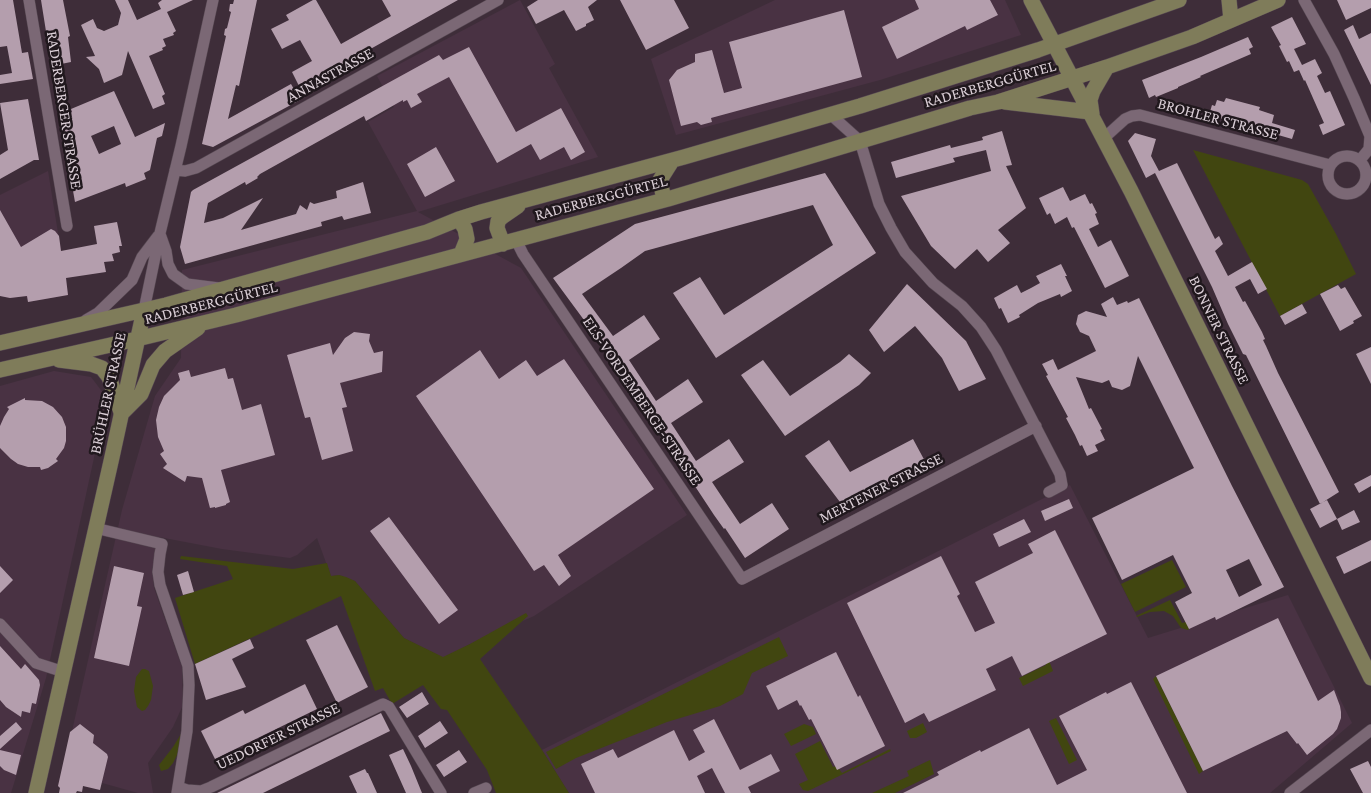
<!DOCTYPE html>
<html>
<head>
<meta charset="utf-8">
<style>
	body { margin:0 }
	canvas { display:block; background:#3e2d39 }
</style>
</head>
<body>
<canvas width="1371" height="793"></canvas>
<script>
const ctx = document.querySelector('canvas').getContext('2d');
ctx.lineJoin = 'round';
function fillPath(path, color) { ctx.fillStyle = color; ctx.fill(path, 'evenodd'); }
const toPath = rows => new Path2D(rows.map(r => 'M' + r).join(''));
function strokePath(path, color, width, dash) { ctx.strokeStyle = color; ctx.lineWidth = width; ctx.lineCap = dash ? 'butt' : 'round'; ctx.setLineDash(dash || []); ctx.stroke(path); }
function write(font, color, halo, rows, align = 'center') {
  ctx.font = font + ' "Crimson Pro",serif'; ctx.lineWidth = 5; ctx.setLineDash([]); ctx.textBaseline = 'middle'; ctx.strokeStyle = halo; ctx.fillStyle = color; for (const [text, x, y, turn = 0] of rows) {
    ctx.save(); ctx.translate(x, y); ctx.rotate((+turn || 0) * Math.PI / 180); ctx.textAlign = isNaN(turn) ? turn : align; if (halo) ctx.strokeText(text, 0, 0); ctx.fillText(text, 0, 0); ctx.restore();
  }
}
fillPath(toPath([
	[520,0,555,64,549,68,598,157,418,212,521,268,687,515,534,616,470,644,443,658,404,638,355,581,339,575,331,576,317,538,297,555,290,558,222,549,159,537,152,569,154,588,182,667,183,705,173,727,148,763,153,793,138,793,70,774,70,740,122,510,155,396,181,358,182,270,417,211,368,122,394,107,377,76],
	[775,0,1005,0,1021,35,880,80,676,135,651,59],
	[48,171,68,295,28,302,26,296,10,298,0,296,0,195],
	[54,371,91,377,107,398,46,678,11,793,0,793,0,386],
	[1070,485,1148,638,1288,595,1352,723,1270,793,569,793,542,750]
]), '#493243');
fillPath(toPath([
	[1193,150,1302,180,1308,184,1336,234,1356,274,1280,316],
	[181,556,293,569,327,563,331,576,339,575,346,577,355,581,404,638,443,657,470,644,526,613,528,616,480,659,542,750,569,793,496,793,487,770,447,710,441,709,423,685,392,704,383,688,375,691,341,596,195,664,175,598,233,579,227,566,180,559],
	[1172,560,1186,587,1135,612,1121,584],
	[1170,600,1182,623,1186,622,1189,629,1188,630,1181,628,1173,616,1164,611,1150,612,1137,617,1136,616],
	[779,637,788,656,752,673,743,694,720,706,667,722,576,758,556,769,546,752],
	[1048,658,1053,671,1023,686,1019,678,1046,665,1044,660],
	[142,669,145,669,149,671,153,686,151,700,148,706,145,710,142,711,137,707,134,691,136,677],
	[1156,676,1203,771,1199,774,1153,679],
	[1056,718,1077,760,1069,764,1049,721],
	[923,723,927,732,916,738,910,738,907,731],
	[804,724,813,727,816,734,791,746,784,734],
	[181,734,182,734,180,749,173,763,168,769,161,771,159,765,173,747],
	[820,741,833,767,836,766,839,769,842,773,890,749,891,751,808,791,803,790,799,784,808,780,795,754],
	[930,760,934,774,895,793,872,793,909,776,907,771]
]), '#414610');
fillPath(toPath([
	[0,0,13,0,22,53,28,52,33,79,0,84,0,75,12,73,7,46,0,47],
	[41,0,63,0,70,36,68,37,71,62,61,64,61,67,52,69],
	[115,0,128,0,137,20,161,9,158,3,162,0,193,0,167,12,176,31,173,33,174,35,163,39,166,46,162,48,163,50,149,56,165,94,162,96,165,104,153,109,128,51,122,75,104,83,99,69,86,57,95,56,81,25,93,19,97,28,104,31,118,25,121,13],
	[234,0,257,0,239,86,236,85,228,119,291,84,300,100,213,147,202,144,226,36,224,35,225,29,227,28,231,12,229,11,230,4,233,4],
	[313,0,316,0,341,44,391,16,382,0,458,0,340,66,339,69,334,72,331,71,300,88,292,72,312,61,300,40,282,49,271,29,289,20,286,15],
	[538,0,597,0,588,7,594,20,586,24,586,26,576,31,564,10,536,24,527,7],
	[620,0,674,0,689,28,646,50],
	[915,0,990,0,998,15,967,30,965,26,897,59,882,27,919,9],
	[1337,0,1371,0,1371,8,1346,20],
	[844,10,862,77,711,118,712,122,701,125,697,122,681,126,669,80,677,70,695,62,695,54,712,50,724,93,742,88,729,42],
	[1292,17,1306,44,1294,49,1302,65,1315,59,1322,73,1317,76,1325,93,1330,91,1345,125,1323,135,1319,125,1324,123,1305,80,1304,81,1299,70,1294,72,1289,61,1287,62,1279,46,1281,45,1271,27],
	[1353,25,1359,39,1371,33,1371,85,1344,30],
	[1248,37,1253,47,1249,49,1251,54,1200,76,1201,77,1178,87,1178,88,1156,97,1155,95,1149,98,1142,80,1201,57],
	[469,47,516,132,561,108,585,152,571,160,564,147,540,160,531,144,497,163,449,77,417,94,422,102,411,108,407,100,403,102,403,100,366,121,364,116,260,174,257,177,258,178,246,185,245,182,208,203,204,223,223,218,263,198,241,230,296,214,300,205,307,210,310,202,314,204,337,198,336,191,363,182,371,213,344,220,342,216,321,222,322,226,185,264,180,247,191,192,193,190,439,55,443,60],
	[114,91,135,137,165,123,162,136,157,138,150,170,144,173,146,179,126,187,125,183,75,202,61,123,68,120,66,115,72,112,71,109],
	[114,126,121,144,99,154,91,136],
	[1226,98,1260,107,1259,110,1274,115,1272,123,1295,130,1292,139,1209,115,1212,105,1215,106,1217,100,1224,102],
	[28,99,39,160,34,160,0,179,0,155,8,150,0,103],
	[1002,131,1012,165,1006,166,1026,208,998,230,1010,243,988,262,977,249,955,269,931,246,901,196,991,171,986,150,953,158,955,162,896,178,891,162,950,145,951,148,983,140,982,137],
	[1135,133,1156,139,1151,156,1159,171,1177,163,1215,239,1219,236,1223,244,1215,251,1228,276,1252,262,1267,289,1258,294,1250,279,1235,287,1243,302,1245,301,1262,332,1265,339,1263,340,1266,346,1278,373,1339,492,1320,504,1246,355,1243,354,1228,324,1212,287,1155,173,1146,178,1128,141],
	[436,147,455,181,425,197,407,164],
	[825,173,876,253,716,358,673,293,700,277,724,315,833,245,813,205,645,251,621,268,582,294,613,336,644,315,660,339,629,360,656,401,688,379,703,402,671,423,696,461,729,439,744,462,712,482,740,524,772,503,789,529,745,558,725,528,724,529,714,515,598,339,553,278,635,224],
	[1063,187,1070,201,1085,194,1090,204,1092,203,1097,213,1095,214,1099,224,1089,229,1098,247,1111,240,1129,276,1105,288,1074,227,1072,228,1067,217,1055,224,1050,213,1047,215,1039,198],
	[0,210,21,247,51,229,55,231,59,236,61,251,97,244,94,226,117,222,122,246,119,246,120,252,112,254,114,261,104,262,106,272,66,278,68,295,28,302,27,296,10,298,0,296],
	[1061,264,1067,276,1065,276,1072,291,1061,297,1060,294,1038,303,1019,315,1020,317,1008,323,1001,308,999,309,994,298,1017,285,1021,293,1031,288,1040,283,1036,276],
	[907,284,966,341,986,379,959,391,942,358,915,326,884,352,869,330],
	[1338,285,1341,289,1345,287,1362,316,1353,321,1354,323,1340,331,1320,294],
	[1113,297,1117,305,1127,301,1128,303,1139,298,1232,486,1284,587,1216,620,1215,617,1189,629,1175,602,1192,593,1173,555,1122,580,1092,518,1194,468,1138,356,1130,386,1122,390,1112,387,1109,380,1102,383,1076,377,1085,399,1089,409,1091,408,1102,429,1100,430,1105,440,1095,445,1098,451,1087,456,1082,445,1080,446,1075,435,1066,418,1068,417,1046,376,1048,375,1042,364,1053,359,1058,370,1096,351,1089,336,1080,332,1076,324,1078,315,1086,311,1107,317,1101,304],
	[1249,559,1262,585,1239,597,1226,570],
	[1302,304,1307,313,1285,325,1280,316],
	[354,332,370,334,369,341,374,353,383,351,382,372,340,383,347,407,342,408,353,451,322,460,310,417,305,418,287,355,330,343,333,355,345,338],
	[1371,347,1371,384,1356,354],
	[480,350,499,379,526,360,537,376,564,359,654,489,558,555,571,576,559,586,544,565,534,571,416,396],
	[849,354,871,373,859,385,785,436,741,375,763,360,790,396,840,362],
	[225,368,228,379,233,378,242,410,261,404,275,455,221,470,230,502,226,504,226,505,215,508,215,507,210,508,202,478,187,476,185,482,163,468,167,464,160,454,164,451,158,437,156,420,159,407,164,396,180,380,178,373,189,370,191,377],
	[25,398,25,400,42,401,53,407,62,417,66,427,66,441,64,448,56,459,58,461,48,468,41,470,40,467,28,467,18,464,11,459,0,448,0,426,4,417,9,409,7,407],
	[913,439,927,465,843,506,805,456,829,440,850,472],
	[1371,475,1371,486,1359,493,1354,484],
	[1069,499,1073,508,1045,521,1041,511],
	[1327,500,1337,519,1320,528,1310,509],
	[1354,510,1360,522,1342,530,1337,519],
	[389,517,458,610,439,624,370,531],
	[1024,519,1031,532,999,547,993,534],
	[1055,530,1107,634,1022,676,1012,656,986,669,996,690,929,722,924,713,905,723,847,603,941,556,960,594,957,596,975,632,995,623,975,582,1033,553,1028,544],
	[1371,540,1371,561,1344,574,1336,557],
	[0,566,13,580,0,593],
	[114,566,144,573,137,606,142,607,129,666,94,658],
	[188,571,194,592,183,595,177,575],
	[1278,618,1318,701,1334,690,1340,706,1341,712,1341,718,1337,729,1333,734,1307,755,1298,743,1297,744,1287,731,1203,771,1156,676],
	[337,625,368,687,337,703,306,640],
	[250,639,254,648,232,659,246,687,206,700,195,664],
	[0,646,21,669,25,664,39,680,40,685,36,704,32,703,30,713,22,711,21,717,6,707,0,700],
	[836,652,858,697,860,695,885,746,837,770,811,719,809,720,801,705,800,706,797,700,778,710,766,686],
	[1131,682,1187,793,903,793,939,775,937,772,980,750,981,752,1029,728,1057,785,1087,770,1059,716,1106,692,1107,694],
	[305,684,317,709,215,759,201,731,243,710,245,714],
	[422,692,429,704,407,718,399,707],
	[381,713,390,731,263,793,217,793],
	[714,719,740,770,771,754,780,771,748,787,751,793,725,793,712,768,697,776,705,793,595,793,581,764,613,749,618,758,674,730,689,761,705,752,693,730],
	[440,721,448,733,425,748,418,736],
	[16,722,22,729,0,749,0,736],
	[80,724,94,735,93,743,107,754,108,757,100,790,83,786,82,792,77,791,76,793,59,793,60,788,58,786,70,732],
	[403,749,411,766,422,793,406,793,389,755],
	[0,750,21,755,16,775,4,770,0,766],
	[459,750,467,762,444,777,436,765],
	[1368,761,1371,767,1371,793,1363,793,1350,769],
	[365,769,367,773,368,773,377,793,357,793,349,776]
]), '#b49ead');
const minor = toPath([
	[29,0,67,226],
	[1304,0,1334,54,1354,98,1370,136,1369,149,1360,160],
	[830,114,860,141,879,204,891,228,905,252,933,283,962,306,981,327,996,350,1060,474,1062,485,1049,492],
	[1104,138,1125,119,1132,116,1140,115,1330,165],
	'1328 175a19 19 0 1 1 38 0a19 19 0 1 1-38 0Z',
	[175,170,185,171,196,168,498,0],
	[160,234,166,251,168,264,173,274,187,284,219,288],
	[516,240,523,254,742,579,1036,426],
	[144,310,160,233,181,146,213,0],
	[86,320,98,313,132,280,142,257,158,236],
	[95,528,162,544,160,554,158,572,160,585,188,666,189,685,187,731,177,793],
	[0,624,36,663,64,672],
	[178,787,187,790,201,791,211,787,383,704,389,707,441,793],
	[474,793,486,788],
	[1290,793,1371,730]
]);
const major = toPath([
	[1031,0,1131,191,1371,678],
	[1229,0,1231,20],
	[1005,102,1090,112],
	[1092,114,1090,100,1093,91,1107,67],
	[668,199,663,195,660,180,672,161],
	[459,219,465,229,467,239,461,254],
	[503,244,497,228,498,221,502,217,518,206],
	[0,343,166,305,427,232,459,219,481,212,684,157,860,106,1038,50,1179,0],
	[59,360,91,364,102,368,109,377,121,412],
	[0,370,137,339,236,315,668,199,884,134,970,108,998,102,1107,67,1192,37,1278,0],
	[121,414,141,394,153,365,165,351,198,328],
	[36,793,112,457,144,310]
]);
strokePath(minor, '#574953', 12);
strokePath(major, '#574953', 16);
strokePath(minor, '#7b6875', 11);
strokePath(major, '#7f7c5a', 15);
write('16px', '#daced6', '#20181d', [
	["ANNASTRASSE",330,75,-29],
	["RADERBERGGÜRTEL",990,84,-16],
	["RADERBERGER STRASSE",64,110,81],
	["BROHLER STRASSE",1218,119,15],
	["RADERBERGGÜRTEL",601,198,-15],
	["RADERBERGGÜRTEL",211,303,-14],
	["BONNER STRASSE",1219,330,64],
	["BRÜHLER STRASSE",108,393,-78],
	["ELS-VORDEMBERGE-STRASSE",642,401,56],
	["MERTENER STRASSE",881,488,-27],
	["UEDORFER STRASSE",278,736,-26]
]);
</script>
</body>
</html>
